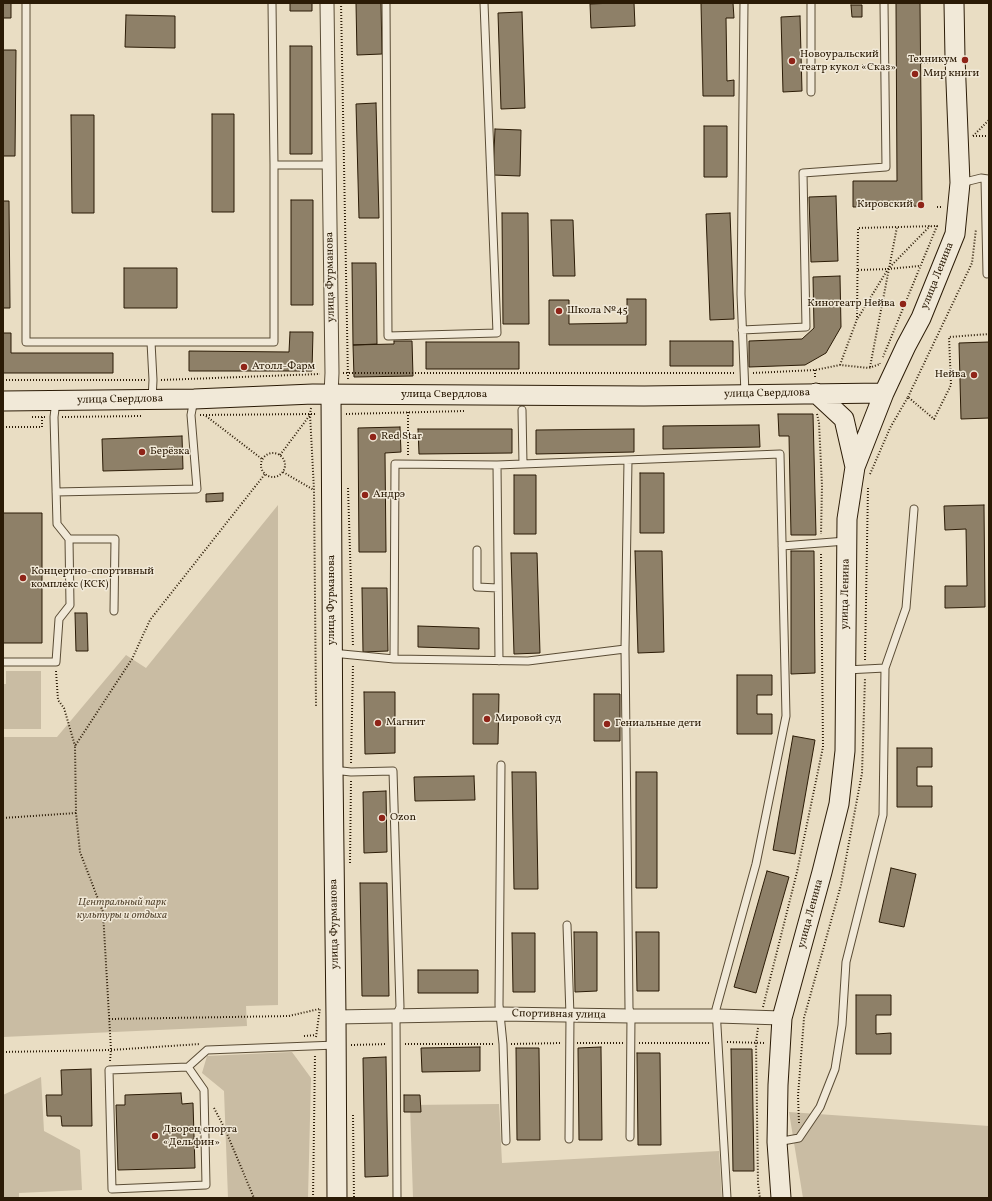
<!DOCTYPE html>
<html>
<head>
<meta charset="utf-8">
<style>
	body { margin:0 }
	#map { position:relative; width:992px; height:1201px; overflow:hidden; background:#e9ddc3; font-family:Vollkorn,serif }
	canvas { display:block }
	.frame { position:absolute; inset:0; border:4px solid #2b1b06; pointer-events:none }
</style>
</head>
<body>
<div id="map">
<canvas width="992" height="1201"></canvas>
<div class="frame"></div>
</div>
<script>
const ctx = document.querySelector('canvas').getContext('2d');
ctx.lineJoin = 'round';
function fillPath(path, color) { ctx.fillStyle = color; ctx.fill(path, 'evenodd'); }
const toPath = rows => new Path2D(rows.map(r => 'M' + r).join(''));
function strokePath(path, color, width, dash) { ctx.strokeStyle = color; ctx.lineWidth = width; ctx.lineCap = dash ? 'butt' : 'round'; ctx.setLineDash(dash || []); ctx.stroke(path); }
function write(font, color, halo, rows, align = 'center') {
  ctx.font = font + ' Vollkorn,serif'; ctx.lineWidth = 3; ctx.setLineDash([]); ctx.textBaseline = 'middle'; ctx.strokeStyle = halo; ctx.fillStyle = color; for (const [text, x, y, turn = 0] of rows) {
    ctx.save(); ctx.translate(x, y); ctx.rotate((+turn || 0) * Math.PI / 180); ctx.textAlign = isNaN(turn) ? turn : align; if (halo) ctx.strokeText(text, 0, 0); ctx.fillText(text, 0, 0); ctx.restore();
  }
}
fillPath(toPath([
	[278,505,278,1005,246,1006,247,1026,3,1037,3,737,57,737,126,655,146,668],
	[6,671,41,671,41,729,3,729,3,684,6,684],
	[292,1052,311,1078,308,1198,228,1198,224,1091,202,1073,207,1056],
	[41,1077,44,1131,80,1150,82,1190,19,1193,19,1198,3,1198,3,1095],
	[499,1104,502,1163,719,1151,722,1198,413,1198,410,1105],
	[789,1112,989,1126,989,1198,803,1198]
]), '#c9bca3');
const building = toPath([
	[3,3,11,3,11,18,3,18,3,3],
	[290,3,312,3,312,11,290,11,290,3],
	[356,3,381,3,382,54,357,55,356,3],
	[615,3,634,3,635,26,591,28,590,4,615,3],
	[701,3,733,3,734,18,726,18,727,81,734,80,734,96,703,96,701,3],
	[896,3,920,3,922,206,853,207,853,181,897,181,896,3],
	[851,5,862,5,862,17,852,17,851,5],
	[522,12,525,108,501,109,498,13,522,12],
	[126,15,175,16,175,48,125,47,126,15],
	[800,16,802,91,783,92,781,17,800,16],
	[290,46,312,46,312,154,290,154,290,46],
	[3,50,16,50,15,156,3,156,3,50],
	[376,103,379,218,359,218,356,104,376,103],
	[212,114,234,114,234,212,212,212,212,114],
	[71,115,94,115,94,213,72,213,71,115],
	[704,126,727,126,727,177,704,177,704,126],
	[495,129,521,130,520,176,493,175,495,129],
	[836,196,838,261,811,262,809,197,836,196],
	[291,200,313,200,313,305,291,305,291,200],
	[3,201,9,201,10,308,3,308,3,201],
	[502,213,528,213,529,324,503,324,502,213],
	[730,213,734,319,710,320,706,214,730,213],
	[551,220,573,220,575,276,553,276,551,220],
	[352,263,376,263,377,344,353,345,352,263],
	[124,268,177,268,177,308,124,308,124,268],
	[840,276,841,327,826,353,805,365,749,367,749,341,802,339,814,328,813,277,840,276],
	[627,299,646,299,646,345,549,345,549,300,569,300,569,324,627,323,627,299],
	[290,332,313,332,312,371,189,371,189,351,289,352,290,332],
	[3,333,11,333,11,353,113,353,113,373,3,373,3,333],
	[394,341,412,341,413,376,354,377,353,345,394,344,394,341],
	[670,341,733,341,733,366,670,366,670,341],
	[426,342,519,342,519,369,426,369,426,342],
	[989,342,989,418,961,419,959,343,989,342],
	[778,414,813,414,816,535,791,535,789,436,779,436,778,414],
	[759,425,760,447,663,449,663,426,759,425],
	[400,427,401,452,385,453,386,552,359,552,358,428,400,427],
	[418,429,512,429,512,453,419,454,418,429],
	[634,429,634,452,536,454,536,430,634,429],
	[182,436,183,469,103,471,102,439,182,436],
	[640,473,664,473,664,533,640,533,640,473],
	[514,475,536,475,536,534,514,534,514,475],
	[223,493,223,501,206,502,206,494,223,493],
	[984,505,985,607,945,608,945,586,967,586,966,529,945,530,944,506,984,505],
	[3,513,42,513,42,643,3,643,3,513],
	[635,551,662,551,664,652,638,653,635,551],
	[791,551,814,551,815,673,791,674,791,551],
	[511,553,537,553,540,653,514,654,511,553],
	[362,588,387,588,388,651,363,652,362,588],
	[75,613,87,613,88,651,76,651,75,613],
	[418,626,479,628,479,649,418,647,418,626],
	[737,675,772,675,772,695,757,695,757,714,772,714,772,734,737,734,737,675],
	[364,692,395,692,395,753,365,754,364,692],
	[473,694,499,694,498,744,473,744,473,694],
	[594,694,620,694,620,741,594,741,594,694],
	[793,736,815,740,795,854,773,850,793,736],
	[897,748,932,748,932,767,917,767,917,786,932,786,932,807,897,807,897,748],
	[512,772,536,772,538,889,514,889,512,772],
	[636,772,657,772,657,888,636,888,636,772],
	[474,776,475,800,415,801,414,777,474,776],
	[386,791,387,852,364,853,363,792,386,791],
	[891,868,916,874,904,927,879,922,891,868],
	[767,871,789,877,756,993,734,987,767,871],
	[360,883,387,883,389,996,362,996,360,883],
	[574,932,597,932,597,991,575,992,574,932],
	[636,932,659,932,659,991,637,991,636,932],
	[512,933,535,933,535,992,513,992,512,933],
	[418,970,478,970,478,993,418,993,418,970],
	[856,995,891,995,891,1015,876,1015,876,1034,891,1033,891,1054,856,1054,856,995],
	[480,1047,480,1071,422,1072,421,1048,480,1047],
	[601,1047,602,1140,579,1140,578,1048,601,1047],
	[516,1048,539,1048,540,1140,517,1140,516,1048],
	[731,1049,752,1049,754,1171,733,1171,731,1049],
	[637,1053,660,1053,661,1145,638,1145,637,1053],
	[386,1057,388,1176,365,1177,363,1058,386,1057],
	[91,1069,92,1126,62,1126,61,1116,47,1116,46,1095,62,1095,61,1070,91,1069],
	[181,1093,182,1104,193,1103,195,1168,118,1170,116,1105,125,1105,125,1095,181,1093],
	[404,1095,420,1095,421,1112,404,1112,404,1095]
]);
fillPath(building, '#8e8068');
strokePath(building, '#2b1b06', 1);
const lane = toPath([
	[26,3,26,342,151,342],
	[386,3,388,336,497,333,484,3],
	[744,3,741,294,745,394],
	[811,3,811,92],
	[274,165,329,165],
	[985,179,987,274],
	[961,183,981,178,988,179],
	[742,330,806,327,803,173,886,167,884,3],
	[152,400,153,380,151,342,274,342,274,165,272,3],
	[522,410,523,464],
	[497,465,780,454,786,716,756,864,716,1009,727,1198],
	[56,492,197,489,191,415,194,399],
	[69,539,115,539,114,611],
	[782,546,846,541],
	[477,550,477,587,498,588],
	[625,649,628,460],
	[332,653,394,659,528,661,625,649,629,1008,631,1016,630,1137],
	[394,659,395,464,497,465,499,661],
	[3,662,56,662,59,619,70,605,69,539,57,524,54,417,56,401],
	[846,670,885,668],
	[501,765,499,1005,500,1014,503,1044,506,1141],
	[333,770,351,772,393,771,400,1007,396,1016,397,1198],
	[567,925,570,1016,569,1139],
	[188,1067,204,1090,206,1185,112,1189,109,1070,188,1067,207,1050,336,1045],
	[777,1142,799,1138,820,1107,835,1069,842,1025,846,962,883,815,885,668,906,608,914,509]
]);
const street = toPath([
	[327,3,332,373,331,394],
	[336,1017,500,1014,631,1016,717,1016,782,1018]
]);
const secondary = toPath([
	[816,393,844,419,855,467],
	[331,394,333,770,336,1017,337,1198],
	[3,401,194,399,313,394,644,396,884,393],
	[781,1198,777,1142,778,1085,782,1018,822,872,839,804,845,751,847,519,855,467,884,393,906,346,921,318,955,234,960,183,955,57,954,3]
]);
strokePath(lane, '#5a4c35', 9);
strokePath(street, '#5a4c35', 15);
strokePath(secondary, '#2b1b06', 21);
strokePath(toPath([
	[341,3,348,380],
	[921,63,936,62],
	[820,66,877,65],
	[973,136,989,120],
	[973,136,989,136],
	[937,207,942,207],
	[858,270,888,269,919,266],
	[858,318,888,269,930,226],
	[840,365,857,319,858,228,937,226,883,357],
	[870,367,897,227],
	[815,370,815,379],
	[343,373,736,373],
	[753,373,815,370,840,365,869,368,880,364,880,363],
	[3,380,145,380],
	[161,380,320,374],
	[908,397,972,263,976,229],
	[311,408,310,414,314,490,316,706],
	[346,414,464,411],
	[817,414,819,423,822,486,821,534],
	[200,415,316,414],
	[206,416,262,459],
	[32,417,46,417],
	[62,417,142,416],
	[3,427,42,427,42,417],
	'261 465a12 12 0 1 1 24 0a12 12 0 1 1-24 0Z',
	[280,455,310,415],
	[408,455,408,412],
	[283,472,314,490],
	[870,474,890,428,908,397,934,419,951,385,949,337,989,334],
	[348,488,353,647],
	[865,660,868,487],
	[56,671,58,700,64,708,75,746],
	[351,763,353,664],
	[3,818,76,813],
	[350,863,351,780],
	[763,1007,797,872,823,747,821,552],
	[109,1019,289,1016,319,1009],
	[758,1028,756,1042,758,1184,760,1198],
	[304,1036,316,1035],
	[316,1037,320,1008],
	[727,1042,765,1043],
	[577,1043,623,1043],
	[639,1043,709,1043],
	[405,1044,495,1044],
	[511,1044,561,1043],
	[351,1045,387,1044],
	[3,1052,111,1050,200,1044],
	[110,1061,111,1050,103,912,80,852,76,813,75,746,132,659,150,620,265,474],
	[214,1108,225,1129,254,1198],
	[353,1115,354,1198],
	[799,1123,798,1096,804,1018,841,885,862,773,865,678],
	[313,1198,315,1054]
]), '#2b1b06', 2, [1, 2]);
strokePath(lane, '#f1e9d8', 7);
strokePath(street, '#f1e9d8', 13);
strokePath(secondary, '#f1e9d8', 19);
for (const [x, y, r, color] of [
	[965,60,4,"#8f2418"],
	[792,61,4,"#8f2418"],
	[915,74,4,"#8f2418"],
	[921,205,4,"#8f2418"],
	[903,304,4,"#8f2418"],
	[559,311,4,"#8f2418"],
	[244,367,4,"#8f2418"],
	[974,375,4,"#8f2418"],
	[373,437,4,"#8f2418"],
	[142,452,4,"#8f2418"],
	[365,495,4,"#8f2418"],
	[23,578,4,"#8f2418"],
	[487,719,4,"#8f2418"],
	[378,723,4,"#8f2418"],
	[607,724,4,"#8f2418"],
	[382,818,4,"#8f2418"],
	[155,1136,4,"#8f2418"]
]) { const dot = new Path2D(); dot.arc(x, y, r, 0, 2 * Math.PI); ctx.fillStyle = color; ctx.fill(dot); strokePath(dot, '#f1e9d8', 1.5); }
write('11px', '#2b1b06', '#f1e9d8', [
	["Новоуральский",800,55],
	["театр кукол «Сказ»",800,68],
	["Техникум",957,60,"right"],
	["Мир книги",923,74],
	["Кировский",913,205,"right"],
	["Кинотеатр Нейва",895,304,"right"],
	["Школа №45",567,311],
	["Атолл-Фарм",252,367],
	["Нейва",966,375,"right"],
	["Red Star",381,437],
	["Берёзка",150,452],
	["Андрэ",373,495],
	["Концертно-спортивный",31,572],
	["комплекс (КСК)",31,585],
	["Мировой суд",495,719],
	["Магнит",386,723],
	["Гениальные дети",615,724],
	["Ozon",390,818],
	["Дворец спорта",163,1130],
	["«Дельфин»",163,1143]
], 'left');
write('11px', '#2b1b06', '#f1e9d8', [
	["улица Ленина",938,276,-68],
	["улица Фурманова",331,277,-91],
	["улица Свердлова",767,394,-1],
	["улица Свердлова",444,395],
	["улица Свердлова",120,400,-1],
	["улица Ленина",846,594,-89],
	["улица Фурманова",332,600,-90],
	["улица Ленина",811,914,-75],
	["улица Фурманова",335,924,-91],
	["Спортивная улица",559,1015,1]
]);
write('italic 11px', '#5a4b35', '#f1e9d8', [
	["Центральный парк",122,903],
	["культуры и отдыха",122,916]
]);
</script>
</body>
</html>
